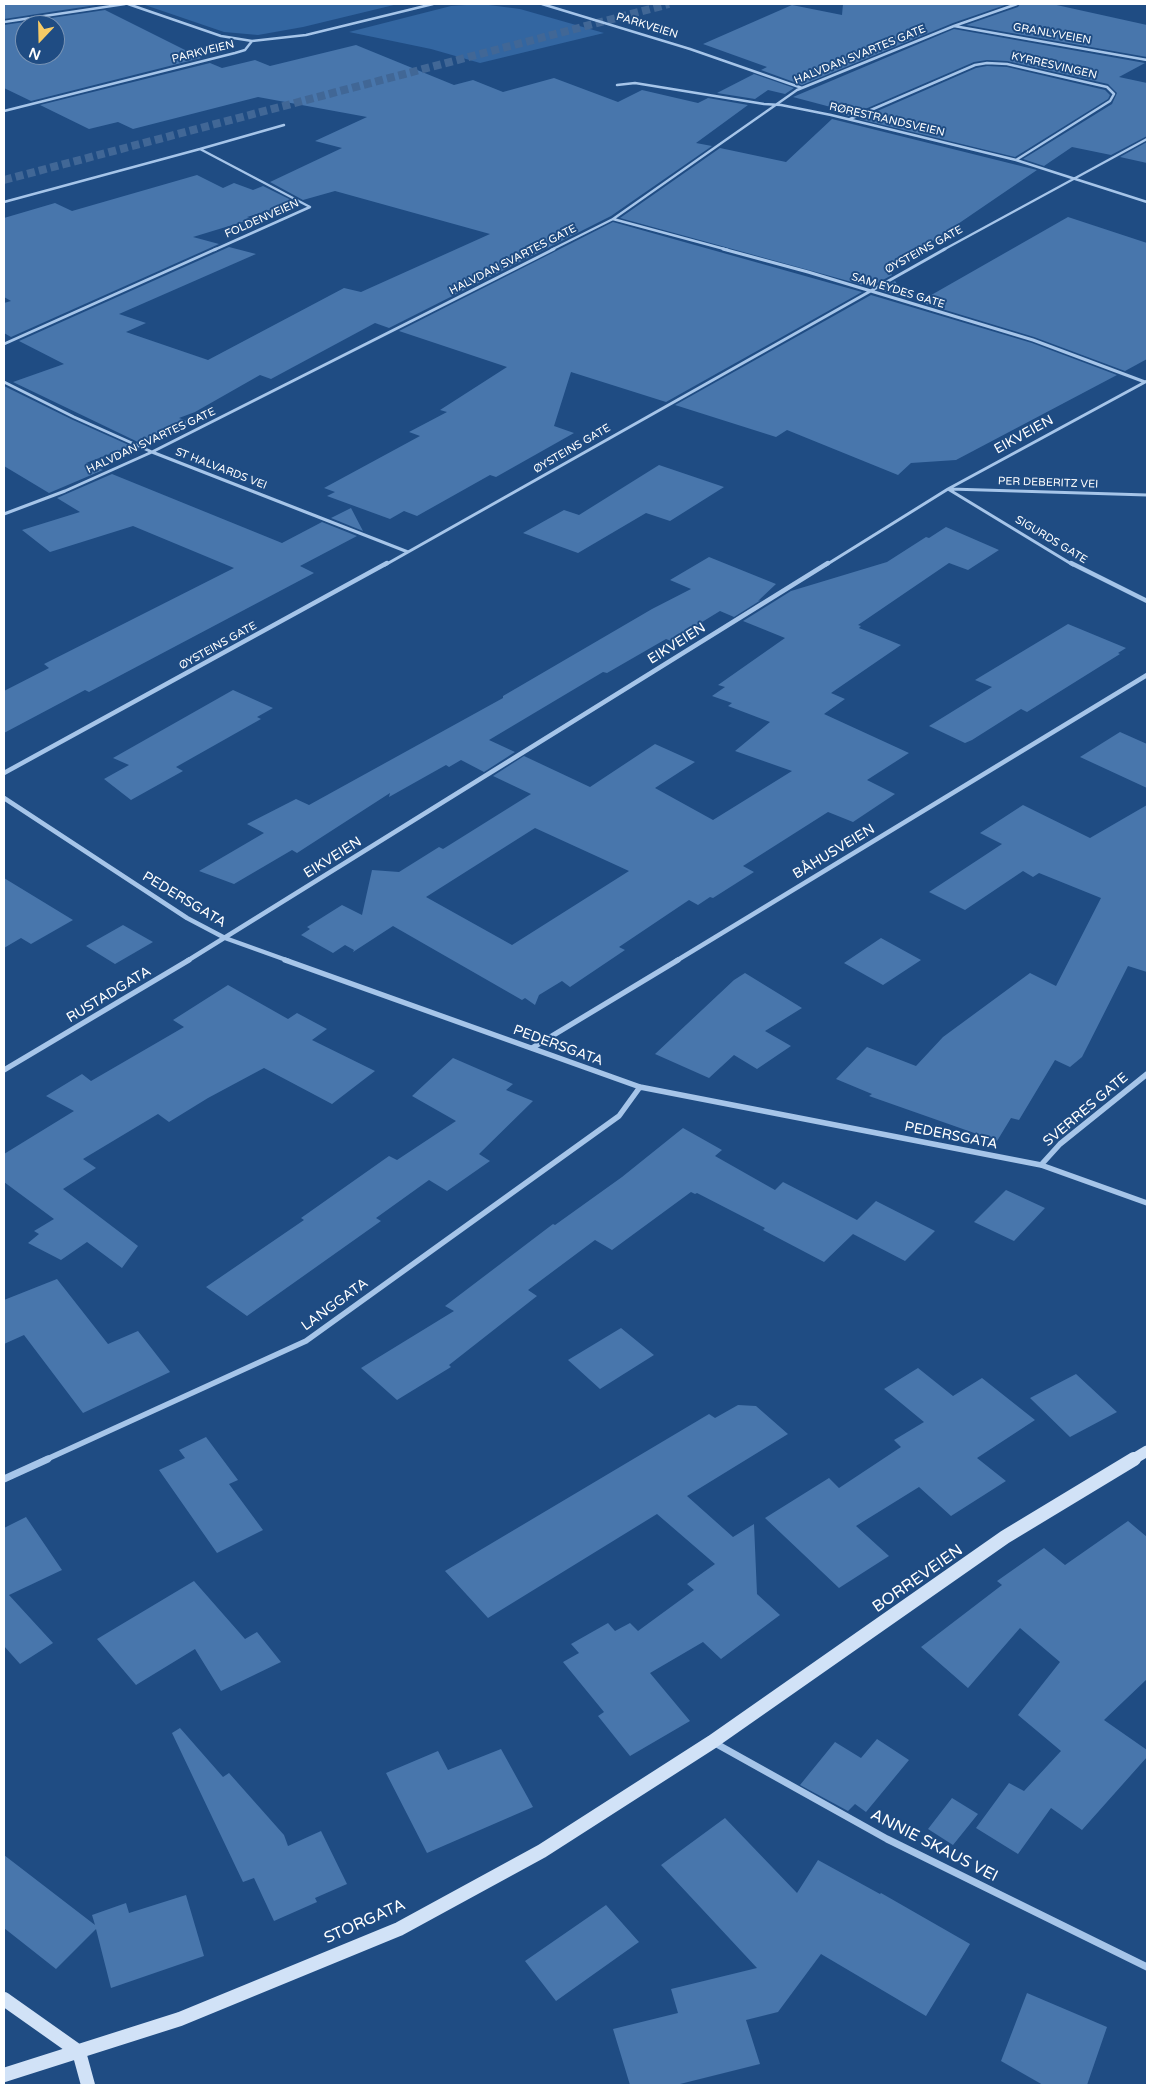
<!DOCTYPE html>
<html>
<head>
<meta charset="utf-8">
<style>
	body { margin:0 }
	#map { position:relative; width:1151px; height:2089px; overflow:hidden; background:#1f4c83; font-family:"Varela Round",sans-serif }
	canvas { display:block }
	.frame { position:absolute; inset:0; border:5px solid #fff; pointer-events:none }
	.north { position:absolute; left:15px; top:15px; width:50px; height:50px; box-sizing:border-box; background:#1f4c83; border:1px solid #7994b5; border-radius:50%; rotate:201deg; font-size:14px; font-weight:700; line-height:20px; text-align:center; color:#fff }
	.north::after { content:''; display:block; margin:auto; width:18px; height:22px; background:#f7cb66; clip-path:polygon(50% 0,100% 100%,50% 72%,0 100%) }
</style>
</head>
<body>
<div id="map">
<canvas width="1151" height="2089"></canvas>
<div class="frame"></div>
<div class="north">N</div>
</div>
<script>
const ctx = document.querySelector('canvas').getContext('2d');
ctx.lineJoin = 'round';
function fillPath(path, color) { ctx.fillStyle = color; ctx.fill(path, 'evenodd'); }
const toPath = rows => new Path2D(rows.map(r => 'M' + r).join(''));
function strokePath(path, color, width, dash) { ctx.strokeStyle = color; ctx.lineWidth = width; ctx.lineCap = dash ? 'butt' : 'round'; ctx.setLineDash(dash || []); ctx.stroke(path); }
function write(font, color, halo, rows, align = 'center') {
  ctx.font = font + ' "Varela Round",sans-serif'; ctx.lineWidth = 4; ctx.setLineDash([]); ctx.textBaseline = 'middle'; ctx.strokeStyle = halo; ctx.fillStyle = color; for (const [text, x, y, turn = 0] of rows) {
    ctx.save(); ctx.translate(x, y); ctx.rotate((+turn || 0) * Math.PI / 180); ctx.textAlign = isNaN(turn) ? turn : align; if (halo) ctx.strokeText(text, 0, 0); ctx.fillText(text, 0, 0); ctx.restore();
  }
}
fillPath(toPath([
	[142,4,398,4,303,27,258,35,224,32],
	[481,4,520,9,604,33,480,63,431,49,349,32,451,6]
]), '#3366a1');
fillPath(toPath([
	[4,4,93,4,96,5,4,19],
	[843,4,1008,4,953,23,802,85,761,70,767,67,703,44,792,5,842,15],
	[1020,4,1052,4,1147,25,1147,57,966,25,1018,7],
	[105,10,201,58,31,101,4,88,4,25],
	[25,25,55,25,55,55,25,55],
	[954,29,1145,63,1119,77,1147,83,1147,136,1111,155,1072,147,1044,166,1023,159,1112,104,1117,93,1108,84,1007,61,987,60,974,62,849,116,838,113,842,110,793,97],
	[356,45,454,85,473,80,503,92,554,78,618,102,642,90,698,103,708,98,748,105,696,143,712,146,611,216,389,328,375,323,271,379,260,375,195,412,179,418,193,423,140,443,13,382,64,364,19,341,229,247,256,254,119,314,146,323,126,332,208,360,344,288,361,292,490,234,335,191,303,200,270,182,342,148,315,141,367,117,258,97,133,129,118,122,89,129,40,105,210,63,222,68,255,60,270,66],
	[987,66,1007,67,1105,90,1110,95,1108,99,1015,157,859,119,976,68],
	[754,74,794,88,785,94,768,90,755,99,717,93],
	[832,119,1037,170,889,271,892,275,870,287,620,218,720,148,786,162],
	[1147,142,1147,163,1120,157],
	[197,175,223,188,234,183,253,190,263,186,295,202,247,217,252,219,193,237,219,244,11,337,4,333,4,303,11,301,4,297,4,218,55,203,72,211],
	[1068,217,1147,243,1147,359,1125,371,1034,337,919,302],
	[613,222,862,292,666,402,571,372,554,426,574,433,496,477,490,475,417,516,404,511,390,519,327,496,335,492,324,488,420,436,409,432,447,412,440,410,507,367,399,331],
	[895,281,906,298,879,290],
	[871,295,1032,343,1117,375,956,460,911,463,898,475,787,430,776,437,675,405],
	[4,386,73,420,131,446,86,463,103,470,49,493,4,466],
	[659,465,724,487,670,521,646,513,578,553,523,533,564,510,579,515],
	[112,474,282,543,322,522,357,536,300,566,314,573,89,692,85,690,4,733,4,691,49,668,44,664,234,568,133,526,50,552,22,530,80,512,57,498],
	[351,508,363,531,331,518],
	[946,527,999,550,968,570,949,563,858,625,861,626,859,628,901,645,831,693,845,699,824,714,909,753,867,780,895,794,853,822,828,812,743,866,754,872,713,898,710,897,698,905,689,900,619,947,625,950,570,987,562,981,539,995,535,1005,525,998,522,1000,393,926,353,952,354,950,345,945,333,953,301,935,310,929,307,927,342,905,362,915,372,870,399,872,439,847,443,849,531,794,493,776,524,756,590,787,655,744,695,762,655,788,713,820,792,771,735,751,770,722,728,706,732,703,712,696,725,687,718,685,785,638,743,621,791,591,887,562,926,537,929,538],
	[535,828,629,871,512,945,426,897],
	[709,557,776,584,758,601,761,600,734,617,720,611,671,641,666,639,607,673,603,672,489,740,515,752,484,772,461,760,449,767,446,765,389,797,390,793,297,853,292,850,234,884,199,871,264,833,247,824,296,799,309,805,503,698,503,696,652,609,691,589,670,580],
	[1068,624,1126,648,1118,653,1120,654,1027,712,1021,709,972,740,965,743,929,726,992,687,975,680],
	[233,690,273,708,257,717,261,719,176,767,183,771,131,800,104,779,129,765,113,758],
	[1120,732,1147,744,1147,788,1080,757],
	[1023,805,1090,838,1147,805,1147,972,1128,966,1082,1057,1070,1067,1055,1060,1019,1120,1011,1118,997,1141,869,1096,872,1094,836,1079,867,1047,916,1066,943,1037,1030,973,1056,986,1101,898,1039,873,1033,877,1023,871,965,910,929,892,1002,844,980,833],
	[4,878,73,920,31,944,21,938,4,948],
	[123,925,153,942,115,964,86,946],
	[881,938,921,960,883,985,844,963],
	[745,973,802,1008,765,1031,791,1046,757,1069,734,1055,709,1078,655,1054,734,980],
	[228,985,288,1019,297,1013,327,1029,312,1040,375,1071,332,1104,264,1068,208,1098,169,1122,158,1114,83,1159,96,1168,63,1189,138,1246,122,1268,87,1242,61,1260,28,1243,39,1234,34,1231,54,1219,4,1182,4,1154,74,1111,46,1096,82,1074,91,1081,184,1027,173,1020],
	[453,1058,513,1084,506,1090,533,1101,479,1154,490,1161,447,1191,429,1180,376,1218,381,1221,247,1316,206,1287,304,1220,301,1218,389,1156,397,1160,456,1121,412,1096],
	[683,1128,722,1150,715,1156,775,1190,783,1182,857,1220,876,1201,935,1231,905,1261,853,1234,824,1262,763,1230,765,1228,697,1193,695,1194,691,1192,612,1250,595,1240,528,1290,537,1296,449,1365,451,1367,397,1400,361,1368,454,1311,445,1306,553,1224,555,1225,622,1177],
	[1006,1190,1045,1208,1014,1241,974,1222],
	[57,1279,108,1344,138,1331,170,1372,83,1413,24,1335,4,1344,4,1300],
	[621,1328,654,1355,600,1389,568,1360],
	[918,1368,953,1396,982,1378,1035,1420,977,1458,1006,1481,951,1516,919,1487,856,1526,889,1556,839,1588,765,1518,829,1478,839,1488,901,1447,894,1440,924,1422,884,1389],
	[1076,1374,1117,1412,1070,1437,1030,1398],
	[738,1405,756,1406,788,1434,687,1496,733,1537,754,1524,757,1594,780,1615,721,1659,703,1642,650,1673,690,1721,630,1756,598,1716,604,1712,563,1662,579,1653,571,1644,608,1623,615,1631,630,1623,638,1631,694,1590,687,1584,715,1564,657,1514,488,1618,445,1571,709,1414,715,1418],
	[206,1437,238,1480,229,1484,263,1530,217,1553,159,1470,185,1458,179,1450],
	[26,1517,62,1570,9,1595,53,1643,20,1664,4,1646,4,1528],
	[1128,1521,1147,1537,1147,1679,1104,1720,1147,1750,1147,1757,1082,1830,1051,1808,1018,1854,976,1828,1009,1783,1024,1791,1061,1751,1018,1715,1060,1662,1020,1628,968,1688,921,1647,1002,1585,997,1581,1044,1548,1065,1565],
	[194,1581,245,1639,257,1632,281,1662,221,1691,195,1649,136,1685,97,1639],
	[180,1728,223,1777,229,1773,284,1835,288,1846,321,1831,347,1884,315,1898,317,1902,274,1921,254,1878,243,1882,172,1733],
	[877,1739,909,1760,866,1812,855,1804,848,1811,800,1785,835,1742,861,1758],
	[501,1749,533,1807,427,1853,386,1773,438,1751,448,1770],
	[952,1798,978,1814,953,1845,928,1829],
	[725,1818,797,1893,818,1860,880,1894,881,1893,970,1944,926,2016,821,1954,778,2012,746,2020,760,2064,676,2085,630,2085,613,2029,678,2013,671,1989,757,1968,661,1865],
	[4,1855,95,1925,92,1915,126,1903,129,1913,186,1895,204,1956,111,1988,96,1929,56,1969,4,1928],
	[606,1905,639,1942,556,2001,525,1961],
	[1027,1993,1107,2027,1087,2085,1043,2085,1001,2061]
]), '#4876ac');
strokePath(toPath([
	[4,180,669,4]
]), '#416796', 8, [8, 4]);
strokePath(toPath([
	[128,4,221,36,252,41],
	[542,4,690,49,802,88],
	[4,22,125,4],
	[954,26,1147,60],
	[617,85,635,83,764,104,781,105,831,115,1016,160,1147,202],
	[4,111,235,53,245,50,252,41,306,35,433,4],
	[850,119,975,65,987,63,1007,64,1107,87,1114,94,1110,101,1016,160],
	[200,149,284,125],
	[4,202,200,149,310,207,214,250],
	[613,219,728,250],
	[551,250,613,219,797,90,954,26,1017,4],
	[943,250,1147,139]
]), '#a6c5e9', 2.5);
strokePath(toPath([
	[723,249,808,272,1033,340,1145,382],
	[4,344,216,249],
	[4,382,74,417,152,452,408,552],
	[948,489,1073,565],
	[950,489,1147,495],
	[4,514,65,491,152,452,554,249],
	[385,565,945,249],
	[826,565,948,489,1147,381]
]), '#a6c5e9', 3);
strokePath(toPath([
	[1071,563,1147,601],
	[4,773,387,563],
	[4,798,187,918,225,938,289,961],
	[187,961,828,563],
	[676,961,1147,675]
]), '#a6c5e9', 4.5);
strokePath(toPath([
	[285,960,640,1087,1041,1165,1147,1203],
	[532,1048,678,960],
	[4,1070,189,960],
	[1041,1165,1060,1144,1147,1074],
	[45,1460,306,1341,619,1116,640,1087]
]), '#a6c5e9', 5.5);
strokePath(toPath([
	[4,1479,48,1459],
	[713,1742,887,1839,1147,1967]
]), '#a6c5e9', 7);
strokePath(toPath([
	[1132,1460,1147,1451]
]), '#d1e2f7', 11);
strokePath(toPath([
	[4,1999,79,2052,88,2085],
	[4,2075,180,2019,399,1929,542,1851,712,1742,1005,1537,1134,1459]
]), '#d1e2f7', 14);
write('11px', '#fff', '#1f4c83', [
	["PARKVEIEN",647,26,17],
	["GRANLYVEIEN",1052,34,10],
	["PARKVEIEN",203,52,-14],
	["HALVDAN SVARTES GATE",860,55,-22],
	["KYRRESVINGEN",1054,66,13],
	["RØRESTRANDSVEIEN",887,120,13],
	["FOLDENVEIEN",262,219,-24],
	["ØYSTEINS GATE",924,250,-29],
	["HALVDAN SVARTES GATE",513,260,-27],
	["SAM EYDES GATE",898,291,17],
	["HALVDAN SVARTES GATE",151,441,-25],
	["ØYSTEINS GATE",572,449,-30],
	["ST HALVARDS VEI",221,469,21],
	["PER DEBERITZ VEI",1048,483,2],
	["SIGURDS GATE",1051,540,31],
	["ØYSTEINS GATE",218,646,-29]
]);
write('14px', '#fff', '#1f4c83', [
	["EIKVEIEN",1024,435,-29],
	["EIKVEIEN",677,644,-32],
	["BÅHUSVEIEN",834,852,-31],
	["EIKVEIEN",333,858,-32],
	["PEDERSGATA",184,900,31],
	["RUSTADGATA",109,995,-31],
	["PEDERSGATA",558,1046,20],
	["SVERRES GATE",1086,1110,-40],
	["PEDERSGATA",951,1136,11],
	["LANGGATA",335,1305,-36]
]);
write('16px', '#fff', '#1f4c83', [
	["BORREVEIEN",918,1579,-35],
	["ANNIE SKAUS VEI",934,1846,27],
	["STORGATA",365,1922,-24]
]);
</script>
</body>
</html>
